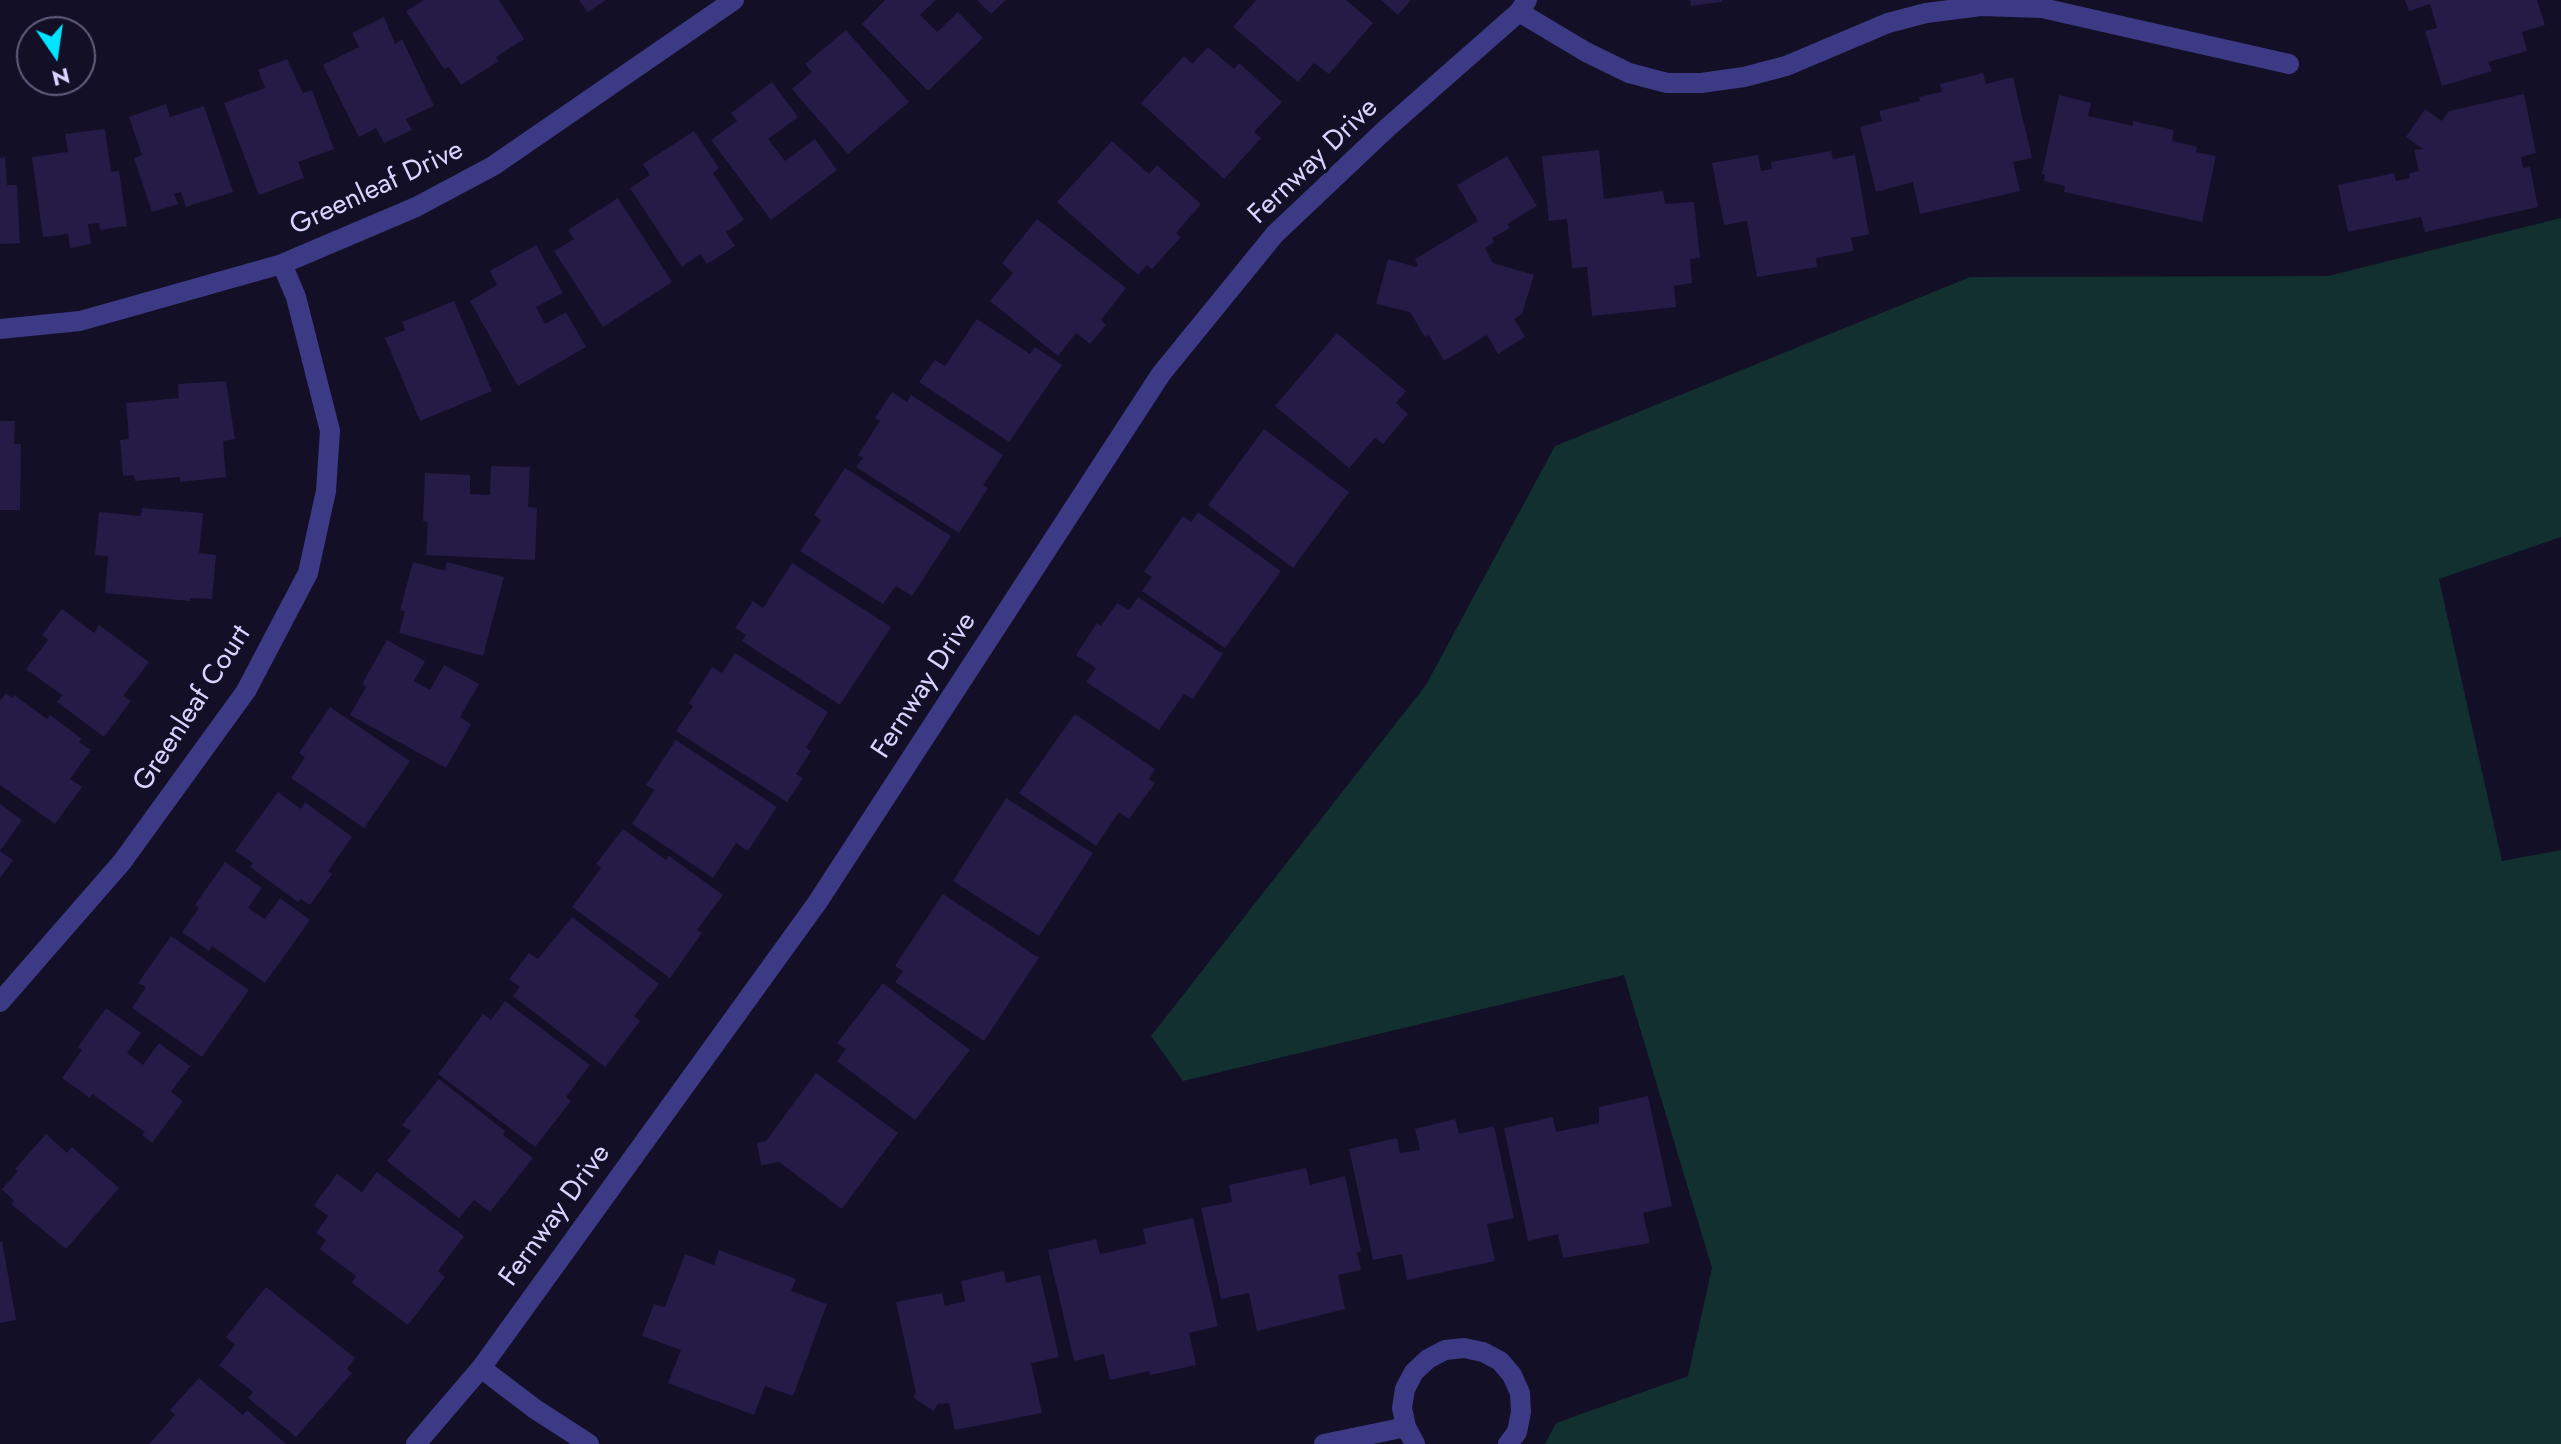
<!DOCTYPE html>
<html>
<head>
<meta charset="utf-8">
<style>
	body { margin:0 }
	#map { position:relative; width:2561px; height:1444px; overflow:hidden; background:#130f26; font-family:Jost,sans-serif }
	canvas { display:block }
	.north { position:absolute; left:16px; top:16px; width:80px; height:80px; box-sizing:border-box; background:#130f26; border:2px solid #625e7d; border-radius:50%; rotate:167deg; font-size:22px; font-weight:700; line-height:32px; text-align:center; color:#d9d4ff }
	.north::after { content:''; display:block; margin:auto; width:28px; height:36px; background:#00e5ff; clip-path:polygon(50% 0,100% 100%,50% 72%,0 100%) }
</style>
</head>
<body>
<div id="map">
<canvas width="2561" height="1444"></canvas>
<div class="north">N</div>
</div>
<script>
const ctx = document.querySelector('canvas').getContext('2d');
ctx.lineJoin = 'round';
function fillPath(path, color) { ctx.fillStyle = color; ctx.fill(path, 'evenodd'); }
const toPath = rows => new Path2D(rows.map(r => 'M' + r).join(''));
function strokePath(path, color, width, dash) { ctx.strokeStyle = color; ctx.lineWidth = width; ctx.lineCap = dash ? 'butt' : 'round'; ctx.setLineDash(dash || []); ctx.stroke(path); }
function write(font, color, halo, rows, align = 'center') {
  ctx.font = font + ' Jost,sans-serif'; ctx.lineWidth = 7; ctx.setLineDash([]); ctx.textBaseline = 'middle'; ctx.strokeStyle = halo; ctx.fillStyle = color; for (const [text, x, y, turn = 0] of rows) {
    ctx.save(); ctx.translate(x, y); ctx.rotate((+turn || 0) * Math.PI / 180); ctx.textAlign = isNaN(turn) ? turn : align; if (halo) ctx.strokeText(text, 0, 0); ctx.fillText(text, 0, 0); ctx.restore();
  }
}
fillPath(toPath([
	[2561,218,2561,537,2439,579,2502,861,2561,850,2561,1444,1545,1444,1556,1423,1688,1376,1712,1268,1624,975,1183,1081,1151,1036,1426,685,1555,446,1970,277,2328,276]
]), '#12302f');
fillPath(toPath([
	[424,0,499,0,524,39,496,57,499,61,461,85,449,67,444,69,406,11],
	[579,0,606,0,588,12],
	[885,0,936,0,920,15,937,32,958,12,983,38,928,91,862,24],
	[977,0,1006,0,991,14],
	[1256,0,1346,0,1373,23,1329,74,1314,63,1298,82,1233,27],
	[1381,0,1411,0,1398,15],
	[1690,0,1722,0,1722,2,1691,6],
	[2405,0,2537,0,2545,25,2522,32,2527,51,2488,62,2492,71,2442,86,2425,31,2437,28,2430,4,2409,11],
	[384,17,395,44,402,39,434,106,406,119,412,130,384,143,376,128,359,137,323,65,359,47,352,33],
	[846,30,909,102,848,154,792,89,812,72,805,64],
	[1208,47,1234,69,1239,63,1282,102,1254,132,1261,138,1224,179,1141,103,1184,56,1192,64],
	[287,59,303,93,312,90,334,149,298,162,304,178,259,195,224,103,265,88,258,70],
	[1983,73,1986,84,2013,77,2032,158,2013,162,2020,191,1920,214,1913,182,1876,192,1860,127,1882,121,1879,111,1920,101,1919,97,1942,92,1940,84],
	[772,82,798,117,768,139,785,161,815,139,837,170,771,220,711,140,737,121,731,113],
	[2524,94,2536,153,2521,157,2523,168,2530,167,2538,207,2425,232,2421,217,2348,232,2338,185,2394,173,2396,181,2410,178,2409,173,2419,171,2414,150,2423,149,2406,137,2425,109,2442,121,2449,111],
	[2059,95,2091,103,2088,116,2133,126,2133,121,2174,130,2172,141,2197,147,2196,152,2216,156,2202,222,2064,192,2065,186,2044,181,2045,175,2042,174],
	[166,104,170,117,204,106,233,192,186,207,181,192,174,194,178,204,152,212,134,158,142,155,129,117],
	[105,129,111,172,119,171,127,226,100,230,99,223,88,224,91,244,70,248,68,234,43,237,32,157,68,152,65,134],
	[694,131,719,168,713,173,744,220,726,232,735,246,707,264,700,254,682,267,630,188,650,175,643,164],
	[1112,141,1149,174,1157,165,1201,204,1176,233,1181,237,1152,269,1147,265,1138,275,1057,202],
	[1599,150,1604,199,1663,191,1665,204,1694,202,1700,258,1690,259,1692,283,1674,286,1676,307,1592,316,1587,267,1572,268,1567,219,1549,221,1542,156],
	[1831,151,1833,159,1855,155,1869,234,1851,238,1854,251,1816,258,1817,267,1757,277,1747,221,1724,225,1712,163,1758,155,1761,171,1772,169,1771,162],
	[1507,156,1537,206,1507,224,1510,228,1492,238,1494,242,1485,248,1493,263,1534,275,1522,314,1514,319,1525,337,1498,354,1487,335,1444,361,1429,335,1425,337,1410,312,1376,304,1388,259,1416,267,1418,265,1415,259,1478,221,1457,185],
	[5,157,7,185,17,185,20,243,0,244,0,158],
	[618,198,672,282,603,327,554,251,574,239,568,230],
	[1037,219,1126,288,1101,320,1106,325,1090,344,1076,333,1058,356,990,301,1013,273,1002,263],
	[536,245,563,293,536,307,545,324,566,312,586,347,518,386,470,301,497,285,490,271],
	[454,301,492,391,420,421,385,338,405,330,402,322],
	[977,319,1030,354,1035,347,1062,365,1009,442,919,382,935,360,945,366],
	[1337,333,1406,391,1396,403,1408,414,1383,444,1375,438,1349,468,1275,406],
	[226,381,235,439,223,441,226,477,180,482,180,477,135,481,134,475,123,476,120,440,129,439,126,403,179,398,178,384],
	[892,392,907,402,911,395,1003,455,983,485,988,488,959,533,856,467,863,458,858,455,880,421,875,418],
	[0,421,15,421,14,444,21,444,20,510,0,510],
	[1264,429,1349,492,1293,568,1208,505],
	[491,466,530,467,528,507,537,508,535,560,426,555,428,522,423,521,425,473,470,475,470,494,490,495],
	[845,468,951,536,912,596,896,586,883,604,800,551,821,520,814,515],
	[142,508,203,513,199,553,216,555,212,599,190,598,190,601,105,593,108,556,95,555,99,512,141,516],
	[1198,512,1281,571,1225,648,1142,591,1152,577,1144,572,1183,516,1191,522],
	[413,562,445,571,447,562,504,577,483,656,399,633,405,611,400,610],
	[792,563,891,627,840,705,742,641,746,635,735,628,753,601,763,608],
	[1138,597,1223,654,1193,699,1184,694,1159,730,1086,682,1096,668,1076,655,1097,623,1101,626,1117,603,1129,610],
	[62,609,94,633,99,625,149,662,123,696,131,701,104,737,57,702,62,695,26,669,48,640,42,635],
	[387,640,425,661,414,681,430,690,444,665,479,684,460,717,471,724,446,768,350,715,366,687,362,684],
	[735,653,828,712,806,748,811,751,796,774,803,778,787,802,676,731,693,706,689,703,712,667,722,673],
	[6,693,12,698,14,695,47,719,50,715,82,739,79,742,91,750,70,779,82,787,55,824,0,785,0,701],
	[330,707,410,761,364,828,291,778,305,757,299,753],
	[1075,714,1155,769,1149,779,1155,783,1129,819,1119,812,1096,846,1019,793],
	[676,740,777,807,748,851,736,843,713,878,632,824,654,790,646,785],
	[278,792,301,809,305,802,352,837,328,871,332,874,310,905,301,899,298,902,250,867,253,863,235,851],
	[1006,798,1093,853,1039,936,953,881],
	[0,804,22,820,0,851,13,860,0,878],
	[623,829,666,860,669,856,723,895,697,930,702,933,670,978,572,907,601,868,596,864],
	[225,862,262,888,248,908,265,919,280,898,310,920,265,983,212,946,209,951,182,932,199,908,195,905],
	[943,894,1039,958,984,1041,895,982,903,971,895,966],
	[572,917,659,984,634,1016,640,1021,605,1067,513,996,520,987,509,979,529,953,538,959],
	[171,936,249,990,202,1057,132,1008,146,987,138,983],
	[883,983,970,1050,915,1120,837,1061,846,1049,837,1043],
	[505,1001,590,1065,566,1097,571,1101,535,1147,438,1074,483,1014,491,1020],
	[106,1008,141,1033,127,1053,143,1065,159,1043,190,1066,171,1092,183,1101,152,1143,142,1135,145,1132,92,1094,90,1098,62,1078,82,1050,78,1047],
	[816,1073,898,1133,842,1209,779,1162,761,1165,757,1143,766,1141],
	[439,1079,505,1131,503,1135,533,1158,490,1212,474,1200,459,1218,387,1161,411,1131,402,1125],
	[1648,1096,1672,1206,1643,1213,1650,1243,1563,1258,1558,1234,1528,1241,1504,1128,1553,1117,1556,1132,1599,1123,1599,1107],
	[1455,1119,1459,1134,1494,1126,1514,1218,1487,1224,1495,1261,1407,1280,1402,1254,1373,1260,1349,1149,1397,1138,1400,1153,1420,1150,1415,1129],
	[46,1134,67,1153,72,1147,119,1188,66,1249,11,1204,14,1201,2,1189,18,1171,15,1169],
	[1306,1168,1310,1185,1345,1176,1361,1252,1357,1252,1361,1270,1338,1275,1345,1309,1257,1331,1249,1293,1221,1299,1201,1208,1232,1202,1229,1185],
	[377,1172,464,1236,438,1271,445,1277,408,1325,352,1283,356,1276,320,1249,326,1240,316,1233,328,1216,314,1205,337,1174,362,1192],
	[1193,1218,1218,1326,1189,1333,1196,1365,1150,1375,1149,1371,1110,1380,1104,1354,1074,1361,1048,1250,1096,1239,1100,1254,1146,1244,1143,1229],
	[2,1241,16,1320,0,1323,0,1242],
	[719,1250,796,1279,791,1291,827,1304,793,1396,765,1386,754,1415,668,1383,681,1350,642,1336,654,1304,665,1307,685,1254,714,1265],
	[1004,1271,1006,1283,1040,1275,1059,1357,1031,1363,1042,1413,955,1430,949,1403,938,1404,933,1411,913,1397,916,1393,896,1302,942,1293,945,1306,965,1301,961,1281],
	[266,1287,355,1358,347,1369,352,1373,296,1437,248,1398,253,1392,219,1365,235,1345,226,1337],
	[199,1378,243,1415,247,1410,286,1444,149,1444,175,1415,170,1410]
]), '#241b47');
strokePath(toPath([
	[1519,12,1586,52,1629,73,1667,83,1701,83,1744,77,1786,66,1888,23,1926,13,1981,6,2042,8,2289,64],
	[0,329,80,321,282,264,416,207,493,166,734,0],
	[0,1002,122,862,246,691,308,573,326,491,330,431,296,297,282,264],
	[481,1368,535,1409,589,1444],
	[416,1444,481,1368,817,903,1161,374,1275,234,1386,129,1519,12,1527,0],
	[1324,1444,1406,1427],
	[1415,1444,1406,1427,1402,1408,1405,1389,1414,1372,1428,1359,1445,1350,1464,1348,1483,1352,1500,1361,1512,1375,1520,1393,1521,1412,1517,1432,1508,1444]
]), '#3d3a85', 20);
write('28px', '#d9d4ff', '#130f26', [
	["Fernway Drive",1314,162,-44],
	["Greenleaf Drive",377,189,-25],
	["Fernway Drive",925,686,-57],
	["Greenleaf Court",193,709,-57],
	["Fernway Drive",556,1216,-54]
]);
</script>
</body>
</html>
